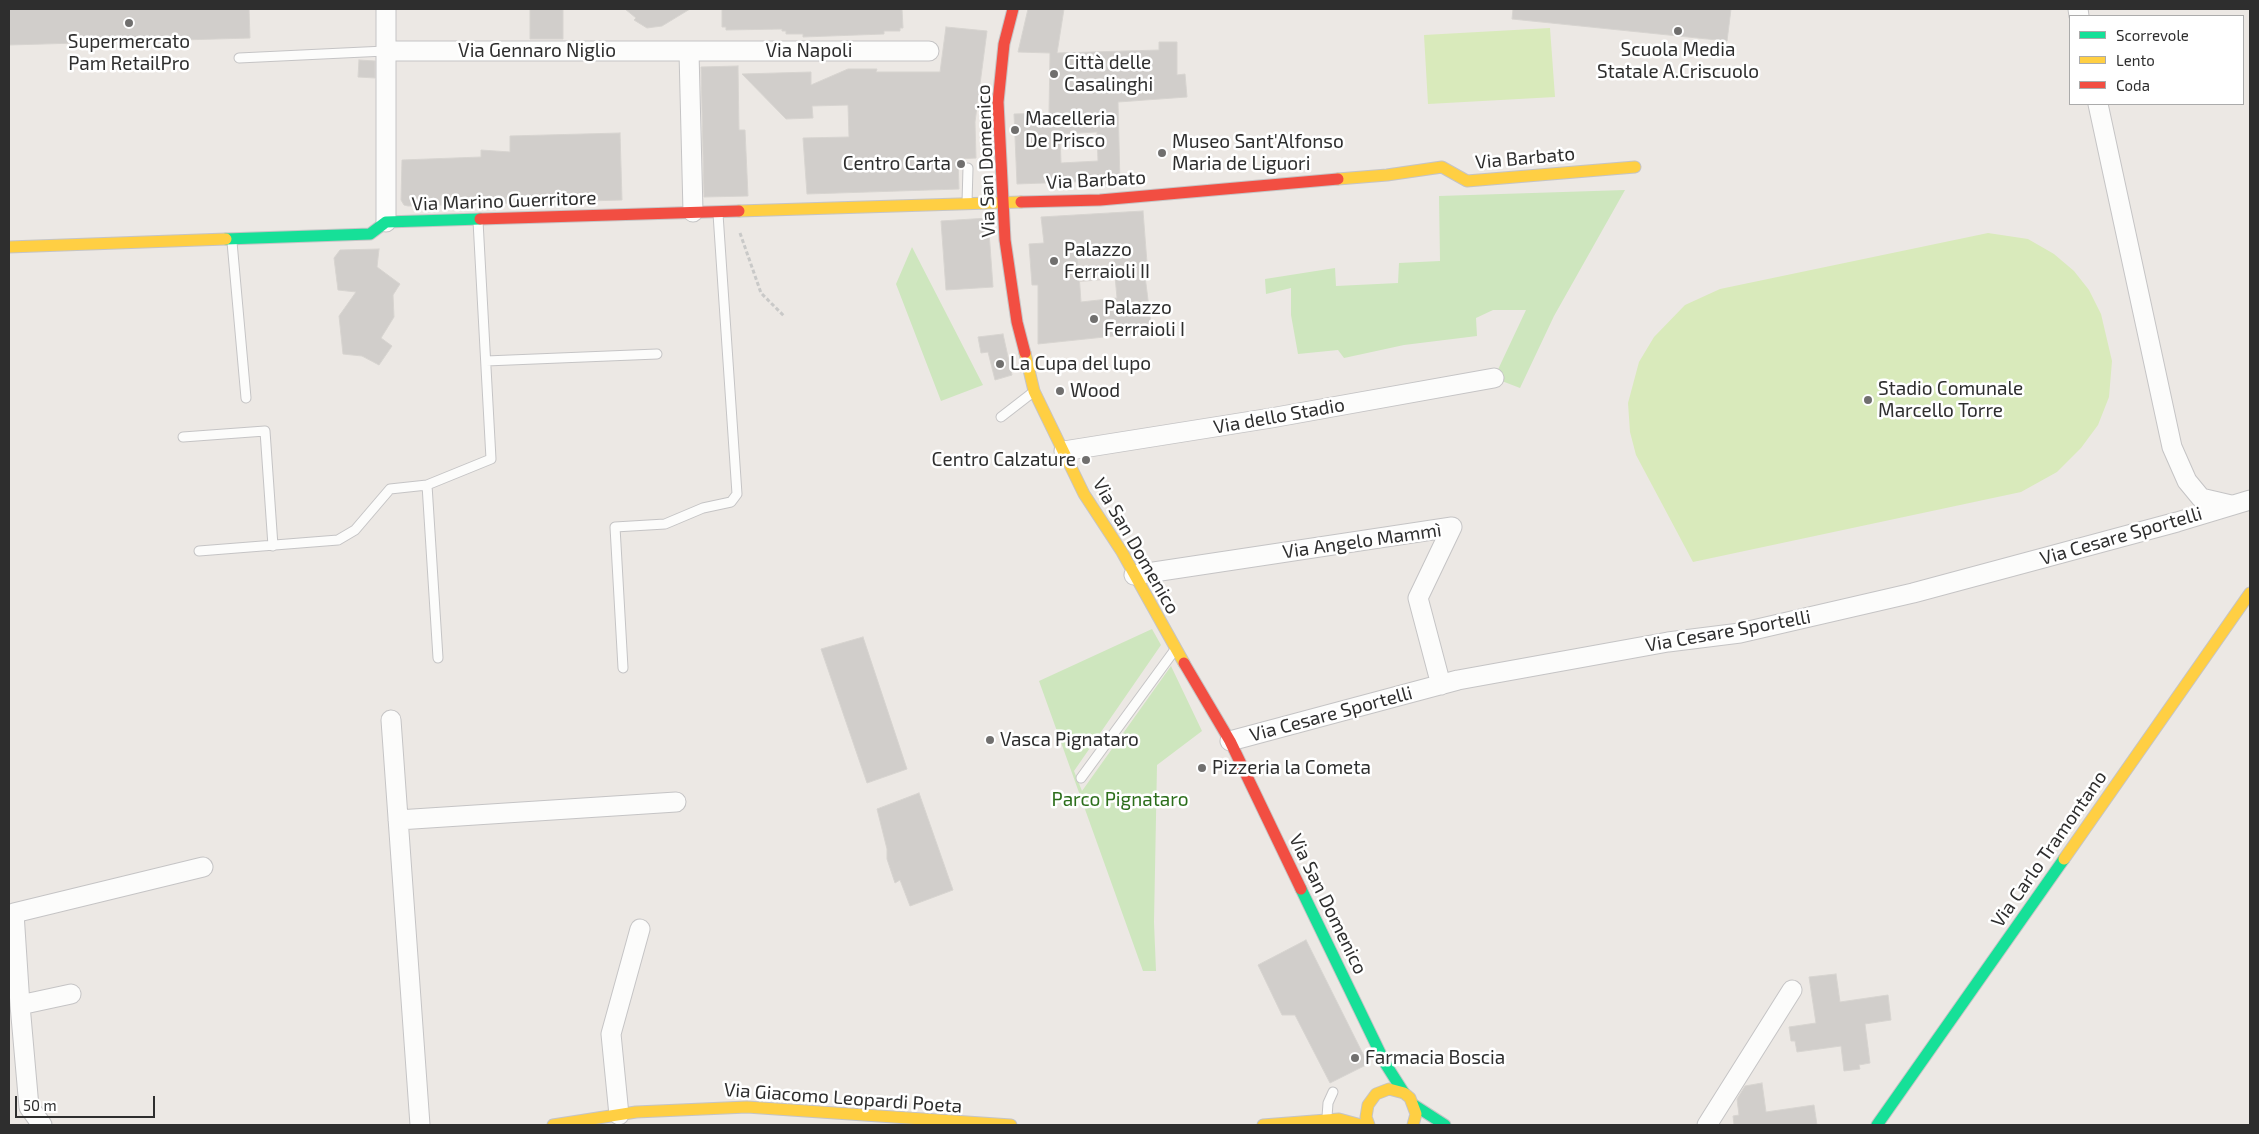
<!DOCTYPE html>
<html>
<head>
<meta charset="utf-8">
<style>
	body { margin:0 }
	#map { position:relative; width:2259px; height:1134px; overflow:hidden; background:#ece8e4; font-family:"Exo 2",sans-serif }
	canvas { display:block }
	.frame { position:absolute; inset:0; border:10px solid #2e2e2e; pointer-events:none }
	.legend { position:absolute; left:2069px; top:15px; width:175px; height:90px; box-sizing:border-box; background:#fff; border:1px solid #ababab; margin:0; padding:6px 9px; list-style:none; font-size:15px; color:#2e2e2e }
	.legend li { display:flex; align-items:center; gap:10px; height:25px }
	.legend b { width:25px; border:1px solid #ababab }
	.scale { position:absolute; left:15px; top:1096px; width:140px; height:22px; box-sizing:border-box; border:2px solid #2e2e2e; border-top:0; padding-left:6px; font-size:15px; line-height:18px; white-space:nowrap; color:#2e2e2e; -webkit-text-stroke:4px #fff; paint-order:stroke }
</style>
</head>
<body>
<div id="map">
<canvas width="2259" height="1134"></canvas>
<div class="frame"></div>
<ul class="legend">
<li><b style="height:6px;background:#16e098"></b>Scorrevole</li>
<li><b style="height:6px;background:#ffcf43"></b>Lento</li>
<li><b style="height:6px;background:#f24e42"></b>Coda</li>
</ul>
<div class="scale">50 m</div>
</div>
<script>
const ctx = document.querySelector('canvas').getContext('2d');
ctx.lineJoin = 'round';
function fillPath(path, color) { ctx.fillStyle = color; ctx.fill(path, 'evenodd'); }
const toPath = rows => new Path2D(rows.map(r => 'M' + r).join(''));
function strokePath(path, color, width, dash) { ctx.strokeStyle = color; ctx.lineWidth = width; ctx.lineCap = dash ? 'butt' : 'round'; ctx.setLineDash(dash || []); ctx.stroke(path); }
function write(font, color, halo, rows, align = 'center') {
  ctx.font = font + ' "Exo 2",sans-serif'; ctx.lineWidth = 5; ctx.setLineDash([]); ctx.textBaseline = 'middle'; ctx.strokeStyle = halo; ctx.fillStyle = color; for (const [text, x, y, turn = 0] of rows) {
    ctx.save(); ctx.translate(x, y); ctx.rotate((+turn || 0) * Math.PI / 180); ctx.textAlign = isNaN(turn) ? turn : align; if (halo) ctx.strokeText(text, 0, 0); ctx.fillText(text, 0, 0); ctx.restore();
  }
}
fillPath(toPath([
	[1625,190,1554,316,1520,388,1494,378,1526,310,1493,310,1476,318,1477,336,1404,345,1344,358,1338,350,1298,354,1291,315,1291,288,1266,294,1265,279,1335,268,1336,286,1398,283,1399,263,1440,261,1439,196],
	[912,247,983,385,941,401,896,284],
	[1152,629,1161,645,1074,771,1082,791,1171,666,1202,731,1157,765,1154,922,1156,971,1143,971,1039,681]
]), '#cee6be');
fillPath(toPath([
	[1550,28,1555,97,1428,104,1424,35],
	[1988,233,2028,239,2054,254,2074,271,2089,290,2101,314,2112,361,2109,397,2098,425,2081,448,2057,472,2021,492,1693,562,1636,455,1630,432,1628,403,1639,362,1654,337,1685,305,1720,289]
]), '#d9eabb');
fillPath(toPath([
	[1112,243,1115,279,1080,282,1077,246]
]), '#dad6d2');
const building = toPath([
	[9,9,249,9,250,38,9,45,9,9],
	[530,9,563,9,563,39,530,39,530,9],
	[625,9,690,9,662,26,647,28,634,20,636,18,625,9],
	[722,9,902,9,903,28,900,28,900,31,884,31,884,34,803,37,803,34,786,34,786,31,782,31,782,29,726,30,726,27,722,27,722,9],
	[1028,9,1064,9,1057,53,1159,50,1159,42,1177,42,1177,75,1185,74,1187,97,1118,102,1120,183,1098,185,1098,181,1017,184,1014,114,1049,113,1050,53,1018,52,1028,9],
	[1097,132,1098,161,1061,163,1060,134,1097,132],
	[1513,9,1731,9,1727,41,1512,19,1513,9],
	[946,27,987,31,975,122,976,158,958,159,959,189,807,194,803,138,849,137,848,105,812,106,813,118,786,119,742,74,811,72,811,85,848,69,877,69,876,72,940,72,946,27],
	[359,60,375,61,375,78,358,77,359,60],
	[738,66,739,130,745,130,748,196,704,197,701,67,738,66],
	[620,133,622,200,408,206,404,205,401,200,402,160,481,157,481,150,510,152,510,136,620,133],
	[1143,211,1148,276,1145,276,1152,332,1038,344,1038,285,1032,285,1029,244,1044,243,1041,217,1143,211],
	[1112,243,1117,298,1081,302,1077,246,1112,243],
	[988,218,993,287,946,290,941,221,988,218],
	[379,249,377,267,400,284,393,295,394,317,381,338,392,346,379,365,362,356,343,354,339,316,356,292,338,290,334,258,340,250,379,249],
	[1003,334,1012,375,995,380,988,352,981,353,978,337,1003,334],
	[863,637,907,769,867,783,821,649,863,637],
	[919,793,953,890,910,906,900,880,895,883,887,859,887,849,877,809,919,793],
	[1306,940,1368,1064,1330,1083,1295,1015,1282,1015,1258,965,1306,940],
	[1836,974,1840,1002,1888,995,1891,1020,1865,1024,1870,1063,1859,1065,1860,1069,1844,1071,1841,1046,1797,1052,1795,1041,1791,1041,1789,1027,1816,1023,1809,977,1836,974],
	[1762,1083,1766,1112,1814,1105,1817,1125,1734,1125,1733,1116,1739,1115,1737,1099,1745,1086,1762,1083]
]);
fillPath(building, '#d1cecb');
strokePath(building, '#d7d4d0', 1);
const lane = toPath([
	[239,58,385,51],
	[967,203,968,168],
	[232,242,246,398],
	[486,361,657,354],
	[1001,417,1032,393],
	[183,437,265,431,273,546],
	[199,551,338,540,355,530,390,489,427,485],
	[438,658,427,485,491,459,478,221],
	[623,668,615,527,665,524,703,508,731,502,737,494,718,214],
	[1081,778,1174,651],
	[1327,1117,1328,1103,1333,1092]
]);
const street = toPath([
	[2078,9,2079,16],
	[385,51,929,51],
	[689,52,693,212],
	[2098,104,2172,447,2187,481,2201,498,2231,505],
	[386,222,386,9],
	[1064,451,1271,418,1494,378],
	[1134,575,1452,527],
	[1441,685,1418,598,1452,527],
	[391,720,420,1125],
	[1230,741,1458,680,1668,642,1740,633,1913,593,2177,522,2250,500],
	[398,820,676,802],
	[20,1005,14,913,203,867],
	[619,1115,611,1034,640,929],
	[42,1125,29,1107,20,1005,71,994],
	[1707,1125,1792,990]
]);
const fast = toPath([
	[226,239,370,234,386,222,480,219],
	[1301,889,1385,1063,1404,1093],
	[1414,1105,1445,1125],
	[1877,1125,2064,859]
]);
const slow = toPath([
	[1338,179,1387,175,1442,167,1467,181,1635,167],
	[739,211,1021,202],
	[9,247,226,239],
	[1025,353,1034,391,1084,494,1122,552,1184,663],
	[2064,859,2250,593],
	[553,1125,636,1112,747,1107,1011,1125],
	[1263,1125,1339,1119,1361,1125],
	[1369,1125,1366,1117,1368,1105,1376,1094,1389,1089,1404,1093,1410,1098,1416,1114,1413,1125]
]);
const jam = toPath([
	[1013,9,1004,44,998,102,1005,240,1017,322,1025,353],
	[1021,202,1100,200,1338,179],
	[480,219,739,211],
	[1184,663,1230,741,1301,889]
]);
strokePath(lane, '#c5c4c5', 11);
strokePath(street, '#c5c4c5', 21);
strokePath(fast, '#c5c4c5', 13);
strokePath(slow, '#c5c4c5', 13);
strokePath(jam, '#c5c4c5', 13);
strokePath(toPath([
	[740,233,761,293,784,316]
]), '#c9c9c8', 3, [4, 2.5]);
strokePath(lane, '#fcfcfb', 9);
strokePath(street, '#fcfcfb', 19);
strokePath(fast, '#16e098', 11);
strokePath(slow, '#ffcf43', 11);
strokePath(jam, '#f24e42', 11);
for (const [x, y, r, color] of [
	[129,23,5,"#706f6e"],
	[1678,31,5,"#706f6e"],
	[1054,74,5,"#706f6e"],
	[1015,130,5,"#706f6e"],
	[1162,153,5,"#706f6e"],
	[961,164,5,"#706f6e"],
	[1054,261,5,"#706f6e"],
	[1094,319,5,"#706f6e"],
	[1000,364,5,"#706f6e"],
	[1060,391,5,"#706f6e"],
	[1868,400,5,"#706f6e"],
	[1086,460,5,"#706f6e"],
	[990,740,5,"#706f6e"],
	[1202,768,5,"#706f6e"],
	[1355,1058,5,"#706f6e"]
]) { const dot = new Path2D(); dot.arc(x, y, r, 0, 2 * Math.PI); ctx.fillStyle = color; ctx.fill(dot); strokePath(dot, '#fff', 2); }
write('19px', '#2e2e2e', '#fff', [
	["Supermercato",129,42,"center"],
	["Pam RetailPro",129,64,"center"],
	["Scuola Media",1678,50,"center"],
	["Statale A.Criscuolo",1678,72,"center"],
	["Città delle",1064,63],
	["Casalinghi",1064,85],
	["Macelleria",1025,119],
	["De Prisco",1025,141],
	["Museo Sant'Alfonso",1172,142],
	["Maria de Liguori",1172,164],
	["Centro Carta",951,164,"right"],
	["Palazzo",1064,250],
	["Ferraioli II",1064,272],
	["Palazzo",1104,308],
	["Ferraioli I",1104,330],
	["La Cupa del lupo",1010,364],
	["Stadio Comunale",1878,389],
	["Marcello Torre",1878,411],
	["Wood",1070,391],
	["Centro Calzature",1076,460,"right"],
	["Vasca Pignataro",1000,740],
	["Pizzeria la Cometa",1212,768],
	["Farmacia Boscia",1365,1058]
], 'left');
write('19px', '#2e2e2e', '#fff', [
	["Via Gennaro Niglio",537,51],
	["Via Napoli",809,51],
	["Via Barbato",1525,158,-5],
	["Via San Domenico",986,161,-92],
	["Via Barbato",1096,180,-3],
	["Via Marino Guerritore",504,201,-2],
	["Via dello Stadio",1279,416,-10],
	["Via Cesare Sportelli",2121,536,-16],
	["Via Angelo Mammì",1362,541,-8],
	["Via San Domenico",1136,546,60],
	["Via Cesare Sportelli",1728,631,-10],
	["Via Cesare Sportelli",1331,714,-15],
	["Via Carlo Tramontano",2049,849,-55],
	["Via San Domenico",1328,904,64],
	["Via Giacomo Leopardi Poeta",843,1098,4]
]);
write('19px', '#2c6e1b', '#fff', [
	["Parco Pignataro",1120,800]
]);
</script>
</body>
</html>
